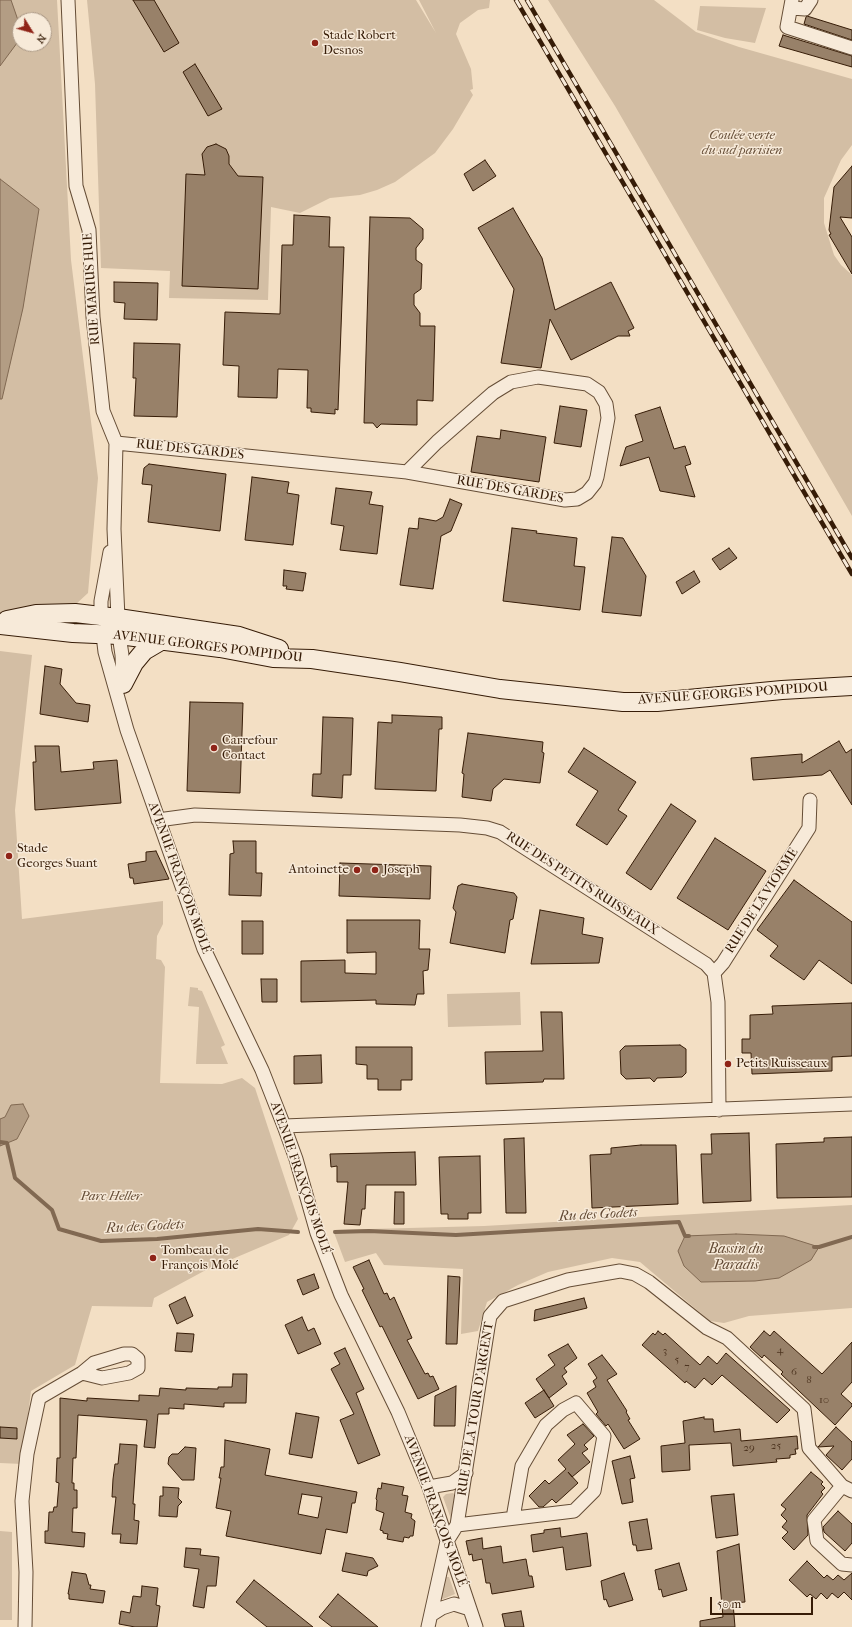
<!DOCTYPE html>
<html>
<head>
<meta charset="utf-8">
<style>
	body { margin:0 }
	#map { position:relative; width:852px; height:1627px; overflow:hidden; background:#f3dfc4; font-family:"IM FELL French Canon",serif }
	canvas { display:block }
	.north { position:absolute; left:12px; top:12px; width:40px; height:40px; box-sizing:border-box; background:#f7ead9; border:1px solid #aa9885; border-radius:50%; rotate:127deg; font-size:11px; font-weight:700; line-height:16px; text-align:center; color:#361c07 }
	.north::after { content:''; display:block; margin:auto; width:14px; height:18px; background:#8f2418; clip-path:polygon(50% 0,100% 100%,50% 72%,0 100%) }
	.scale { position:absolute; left:710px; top:1597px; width:103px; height:18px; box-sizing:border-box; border:2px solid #361c07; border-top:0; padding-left:5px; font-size:12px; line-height:14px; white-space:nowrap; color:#361c07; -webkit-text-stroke:3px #f7ead9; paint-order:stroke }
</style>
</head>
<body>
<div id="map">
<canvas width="852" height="1627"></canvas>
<div class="north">N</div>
<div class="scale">50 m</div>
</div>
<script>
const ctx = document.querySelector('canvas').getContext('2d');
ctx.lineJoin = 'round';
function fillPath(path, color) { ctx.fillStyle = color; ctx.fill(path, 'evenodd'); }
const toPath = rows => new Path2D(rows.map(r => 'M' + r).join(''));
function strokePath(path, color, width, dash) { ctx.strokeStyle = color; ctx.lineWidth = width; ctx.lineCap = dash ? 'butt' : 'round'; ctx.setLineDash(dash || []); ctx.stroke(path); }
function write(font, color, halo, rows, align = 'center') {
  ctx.font = font + ' "IM FELL French Canon",serif'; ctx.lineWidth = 3; ctx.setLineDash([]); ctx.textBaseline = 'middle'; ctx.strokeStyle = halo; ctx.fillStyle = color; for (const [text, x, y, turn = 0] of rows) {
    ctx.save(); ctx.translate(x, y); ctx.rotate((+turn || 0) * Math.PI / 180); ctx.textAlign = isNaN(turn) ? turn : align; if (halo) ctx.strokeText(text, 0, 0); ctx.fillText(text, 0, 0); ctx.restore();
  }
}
fillPath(toPath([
	[0,0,57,0,71,260,98,478,88,593,75,605,0,613],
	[20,20,44,20,44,44,20,44],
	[87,0,416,0,436,33,419,0,490,0,489,8,478,10,460,23,456,34,471,69,473,89,470,90,473,95,453,129,435,153,395,182,377,190,360,195,330,198,300,213,271,207,268,300,169,298,170,271,101,268,95,84],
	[548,0,654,0,696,32,739,47,852,79,852,145,841,160,824,198,824,223,834,255,841,265,852,275,852,516,615,106],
	[700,6,766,8,755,43,725,38,697,30],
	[0,651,32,655,15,810,22,919,163,901,163,924,157,936,156,959,161,960,165,967,160,1083,222,1084,242,1078,255,1088,298,1219,289,1235,204,1271,154,1298,152,1307,92,1306,75,1365,31,1391,22,1464,0,1463],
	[190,987,198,988,198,990,202,991,225,1045,221,1047,228,1064,196,1064,199,1007,188,1006],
	[520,992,521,1025,448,1027,447,994],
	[852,1205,852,1308,749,1316,724,1323,710,1321,640,1262,612,1258,548,1272,518,1285,487,1302,478,1331,461,1334,463,1269,384,1265,376,1253,345,1262,333,1230,484,1226],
	[453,1493,456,1496,451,1519,443,1497,446,1494],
	[0,1531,12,1532,12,1620,0,1620],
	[446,1577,449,1577,455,1594,443,1599,441,1598]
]), '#d3bea4');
const water = toPath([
	[0,0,11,0,20,26,20,39,0,66,0,0],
	[0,179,39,209,23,308,2,399,0,399,0,179],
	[23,1104,29,1116,17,1139,0,1146,0,1119,5,1117,11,1105,23,1104],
	[736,1234,784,1236,819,1247,811,1260,779,1278,755,1281,701,1282,684,1266,678,1251,685,1236,736,1234]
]);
fillPath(water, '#b39d84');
strokePath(water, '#816952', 1);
strokePath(toPath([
	[0,1142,7,1143,15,1178,52,1210,59,1229,101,1241,157,1239,258,1229,298,1232],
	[335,1232,369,1231,456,1235,679,1222,685,1236,689,1236],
	[814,1247,819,1247,852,1237]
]), '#816952', 4);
const building = toPath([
	[133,0,154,0,179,43,164,52,133,0],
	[807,16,852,30,852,40,804,24,806,17,807,16],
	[783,35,852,56,852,67,779,46,783,35],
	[195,64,222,109,208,116,183,72,195,64],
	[216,144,226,149,229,156,229,164,238,176,263,177,258,289,182,286,186,174,205,175,202,154,207,147,216,144],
	[485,160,496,176,473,191,464,174,485,160],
	[852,166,852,218,840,217,852,237,852,274,829,235,831,234,829,230,834,187,852,166],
	[513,208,542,258,555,310,611,282,634,328,628,331,630,336,618,336,571,360,550,319,541,368,501,363,514,289,478,228,513,208],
	[294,215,330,217,329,247,344,247,338,410,335,409,335,414,311,412,311,408,307,408,308,370,278,369,277,398,238,397,239,366,223,365,225,312,280,314,282,245,293,245,294,215],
	[370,217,410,218,423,229,423,239,416,248,416,260,422,264,421,289,414,294,414,305,420,313,420,326,435,326,433,401,417,400,417,425,381,424,377,428,373,423,364,423,370,217],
	[114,282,158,283,157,320,124,319,125,303,114,302,114,282],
	[134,343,180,344,177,417,134,416,136,378,133,378,134,343],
	[560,406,587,410,581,447,554,443,560,406],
	[660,407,674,449,685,446,691,464,685,466,695,497,660,491,649,457,620,466,626,447,643,441,635,415,660,407],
	[501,430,546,437,539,482,471,472,477,436,500,439,501,430],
	[149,464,226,474,220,531,148,522,152,485,142,484,144,468,149,464],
	[252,477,289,482,287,493,299,495,293,545,245,540,252,477],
	[336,488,372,492,369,504,383,506,377,554,340,550,344,526,331,524,336,488],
	[450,499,462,504,451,531,441,536,433,589,400,585,409,528,418,529,419,518,436,521,443,517,450,499],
	[512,528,537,531,536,533,577,538,574,566,585,567,580,610,503,601,512,528],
	[612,537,623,538,646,576,641,616,602,612,612,537],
	[729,548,737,558,720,570,712,559,729,548],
	[284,570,306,573,303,591,286,589,287,586,283,586,284,570],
	[694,571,700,582,682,594,676,582,694,571],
	[45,666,62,669,60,684,76,703,90,705,88,722,40,714,45,666],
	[190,702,243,703,240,793,187,791,190,702],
	[392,715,442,717,442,729,439,729,436,791,375,789,378,722,392,723,392,715],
	[323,717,353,718,351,775,343,775,342,798,312,796,313,774,321,774,323,717],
	[468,733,543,742,542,752,544,753,540,783,504,779,493,789,491,801,462,797,464,774,462,773,468,733],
	[839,741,846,753,852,749,852,805,830,770,822,775,753,780,751,758,802,754,802,763,839,741],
	[35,746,59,746,61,772,94,769,93,762,117,760,121,803,35,810,33,762,36,762,35,746],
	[584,748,636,782,618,810,627,816,607,845,576,825,598,791,568,772,584,748],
	[671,804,696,821,651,890,626,873,671,804],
	[715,838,766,871,728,930,677,898,715,838],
	[233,841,256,841,256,873,262,873,261,896,229,895,230,854,234,853,233,841],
	[156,851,169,879,134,884,133,878,130,878,128,864,146,861,146,852,156,851],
	[340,863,431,866,430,899,339,896,340,863],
	[794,880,852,922,852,984,819,960,804,980,770,956,778,946,757,930,794,880],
	[462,884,514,893,517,897,513,919,510,920,505,953,450,943,456,912,453,908,458,886,462,884],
	[540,910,584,918,582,934,603,938,599,963,531,964,540,910],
	[347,920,420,920,419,949,430,949,428,970,423,971,424,994,417,994,415,1005,376,1004,376,1000,301,1002,301,961,345,960,345,973,376,974,376,952,347,953,347,920],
	[242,921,263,921,263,954,242,954,242,921],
	[261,979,277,979,277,1002,262,1002,261,979],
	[852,1003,852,1056,832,1057,832,1071,752,1074,751,1053,742,1053,742,1039,750,1039,750,1015,773,1014,772,1006,852,1003],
	[541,1012,562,1012,564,1079,544,1079,543,1082,486,1084,485,1052,543,1051,541,1012],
	[680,1045,686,1049,686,1073,682,1077,657,1078,654,1082,650,1078,626,1079,621,1074,620,1051,625,1046,680,1045],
	[356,1047,412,1047,412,1080,401,1080,401,1090,378,1090,378,1079,367,1079,367,1065,356,1064,356,1047],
	[321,1055,322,1083,294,1084,294,1056,321,1055],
	[749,1133,751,1201,703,1203,701,1154,712,1154,711,1134,749,1133],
	[852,1137,852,1197,777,1198,776,1144,824,1142,824,1138,852,1137],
	[524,1138,526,1213,506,1213,504,1139,524,1138],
	[641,1145,676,1145,678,1204,592,1208,590,1155,611,1154,611,1148,641,1145],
	[415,1152,416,1185,366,1185,365,1209,362,1209,360,1225,344,1224,348,1182,337,1182,337,1166,331,1167,330,1154,415,1152],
	[480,1156,481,1213,468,1213,468,1219,448,1219,448,1214,441,1214,439,1157,480,1156],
	[395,1192,404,1192,404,1224,394,1224,395,1192],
	[369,1260,384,1294,387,1293,390,1300,394,1297,412,1338,407,1340,425,1374,428,1373,430,1377,433,1376,439,1389,418,1399,382,1326,380,1327,362,1290,364,1289,353,1267,369,1260],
	[314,1274,319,1288,303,1295,297,1280,314,1274],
	[448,1276,460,1277,457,1344,446,1344,448,1276],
	[185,1297,193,1316,177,1324,169,1305,185,1297],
	[584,1298,587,1308,534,1321,535,1310,584,1298],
	[302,1317,308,1331,314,1328,321,1344,298,1354,285,1325,302,1317],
	[658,1331,663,1335,665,1333,700,1365,708,1356,717,1364,726,1353,790,1410,777,1423,722,1375,712,1385,704,1378,695,1388,686,1381,685,1383,642,1345,653,1333,655,1335,658,1331],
	[764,1331,770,1336,774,1331,822,1374,852,1342,852,1382,841,1394,852,1404,852,1406,835,1425,781,1374,783,1372,764,1355,762,1358,750,1347,764,1331],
	[177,1333,194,1334,192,1352,175,1351,177,1333],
	[568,1344,577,1358,564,1368,567,1372,562,1376,567,1384,549,1398,536,1379,555,1365,548,1355,568,1344],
	[345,1348,364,1389,356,1393,380,1455,358,1464,340,1420,354,1414,331,1369,340,1364,334,1353,345,1348],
	[602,1355,617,1374,607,1380,627,1411,626,1412,630,1419,628,1420,640,1439,624,1449,608,1424,606,1426,596,1414,598,1412,587,1393,596,1387,593,1381,597,1378,588,1364,602,1355],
	[233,1374,247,1374,246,1403,224,1403,224,1407,184,1404,184,1409,169,1408,169,1414,158,1414,155,1448,144,1447,147,1420,78,1415,76,1458,73,1458,72,1483,74,1483,74,1490,77,1490,77,1508,73,1508,72,1532,85,1533,84,1547,45,1543,45,1531,48,1531,49,1512,53,1512,54,1507,57,1507,59,1483,56,1482,57,1458,60,1458,60,1398,87,1401,87,1398,139,1401,139,1395,159,1396,160,1388,186,1390,186,1388,218,1389,218,1387,232,1387,233,1374],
	[456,1386,455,1426,434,1426,435,1396,456,1386],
	[544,1390,554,1406,535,1418,525,1403,544,1390],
	[296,1413,319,1417,312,1458,289,1454,296,1413],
	[704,1417,704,1419,713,1419,714,1432,740,1429,741,1441,797,1436,798,1449,795,1449,796,1454,790,1455,790,1458,776,1459,777,1462,733,1466,731,1443,689,1445,690,1470,662,1472,661,1446,685,1443,683,1421,704,1417],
	[583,1424,594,1436,584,1445,588,1449,582,1453,590,1462,572,1477,568,1472,578,1483,566,1494,556,1503,552,1499,543,1507,539,1507,529,1496,545,1480,549,1484,566,1469,558,1460,575,1444,567,1435,583,1424],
	[0,1427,17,1428,17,1439,0,1438,0,1427],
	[836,1427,852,1442,852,1459,842,1470,826,1455,834,1446,818,1447,836,1427],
	[225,1440,270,1449,265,1475,357,1492,355,1503,352,1503,347,1533,326,1529,321,1554,226,1536,231,1511,216,1508,221,1478,219,1478,221,1467,224,1467,225,1440],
	[302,1494,322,1497,318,1518,298,1514,302,1494],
	[120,1444,137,1445,133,1504,135,1504,134,1520,139,1521,137,1544,120,1543,121,1534,112,1534,116,1497,112,1497,113,1479,115,1464,118,1464,120,1444],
	[185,1447,196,1448,194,1480,182,1480,168,1464,169,1457,172,1454,178,1454,185,1447],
	[630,1456,635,1478,630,1479,633,1502,622,1504,612,1461,630,1456],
	[811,1472,823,1482,821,1484,825,1488,821,1492,823,1494,807,1515,808,1535,794,1550,782,1538,788,1532,782,1527,787,1521,781,1515,786,1509,781,1505,811,1472],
	[382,1483,404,1487,402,1495,408,1496,405,1512,412,1514,411,1518,415,1521,413,1536,410,1536,409,1538,404,1537,403,1542,387,1539,388,1534,383,1533,383,1531,380,1530,384,1513,376,1510,377,1500,376,1499,378,1488,381,1489,382,1483],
	[163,1487,179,1488,178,1498,182,1502,178,1506,177,1517,159,1516,160,1496,163,1496,163,1487],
	[734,1494,738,1535,716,1538,711,1496,734,1494],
	[838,1511,852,1524,852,1543,845,1551,824,1532,823,1527,838,1511],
	[647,1519,652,1549,637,1551,636,1545,633,1545,629,1522,647,1519],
	[560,1528,561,1537,587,1533,591,1566,566,1570,563,1547,533,1552,531,1535,544,1533,544,1530,560,1528],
	[482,1538,483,1549,501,1546,503,1563,526,1559,529,1576,532,1576,534,1587,492,1594,490,1583,486,1583,482,1559,473,1561,472,1554,469,1555,466,1541,482,1538],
	[739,1544,745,1602,733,1603,735,1627,700,1627,700,1621,723,1617,717,1551,739,1544],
	[186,1548,201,1549,200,1555,219,1557,216,1586,207,1586,204,1608,193,1606,199,1569,184,1567,186,1548],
	[346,1553,373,1558,378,1566,368,1571,367,1576,342,1571,346,1553],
	[807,1561,824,1578,827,1575,833,1580,838,1575,844,1580,852,1573,852,1600,844,1592,838,1598,832,1593,827,1599,821,1593,816,1599,810,1594,807,1597,789,1580,807,1561],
	[679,1563,687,1590,663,1597,661,1589,659,1590,655,1570,679,1563],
	[72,1572,86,1574,89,1585,91,1585,90,1589,105,1591,103,1603,69,1599,69,1594,68,1594,72,1572],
	[624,1573,633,1600,609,1607,606,1599,604,1600,601,1581,624,1573],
	[254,1580,313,1627,267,1627,236,1602,254,1580],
	[142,1586,158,1588,156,1605,160,1606,157,1627,135,1627,119,1624,121,1611,130,1613,133,1596,141,1597,142,1586],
	[338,1594,378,1627,332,1627,319,1617,338,1594],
	[521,1611,524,1627,505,1627,502,1614,521,1611]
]);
fillPath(building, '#988169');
strokePath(building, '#361c07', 1);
const minor = toPath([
	[68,0,76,186,89,230,93,317,103,411,116,443,114,529,118,618],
	[792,0,787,27,852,48],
	[792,8,805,9,811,0],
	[538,377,587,384,599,392,606,404,608,418,597,477,595,483,587,493,577,499,565,500,407,472,437,442,493,393,511,382,538,377],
	[116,443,407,472],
	[101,617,101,601,110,552],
	[103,635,105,652,127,730,204,949,262,1070,284,1126,296,1159,317,1233,341,1295,398,1412,429,1487,476,1627],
	[119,635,122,655,123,682],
	[158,820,195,815,460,825,487,828,500,832,706,964,714,973,718,1002,719,1110],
	[714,973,723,963,809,828,810,800],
	[284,1126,852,1104],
	[842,1486,814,1520,817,1541,842,1564,852,1565],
	[429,1487,452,1483,466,1473],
	[457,1525,574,1511,594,1491,604,1436,576,1403,563,1410,546,1425,522,1466,513,1518],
	[431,1615,442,1608,454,1604,470,1609],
	[25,1627,26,1572,22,1501,27,1454,39,1398,82,1373,94,1363,124,1354,132,1354,138,1359,138,1368,129,1373,102,1378,82,1373],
	[428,1627,447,1541,457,1525,488,1327,490,1316,503,1301,568,1280,620,1271,635,1274,649,1282,707,1328,727,1338,804,1409,809,1448,842,1486,852,1491]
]);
const secondary = toPath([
	[7,620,36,614,75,613,118,618,239,636,279,649],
	[0,625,73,633,119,635,220,648,273,658,312,659,400,672,500,689,623,702,657,702,782,690,852,686],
	[123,684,134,663,144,651,161,641]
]);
strokePath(minor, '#654d36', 15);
strokePath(secondary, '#361c07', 20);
strokePath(minor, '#f7ead9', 13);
strokePath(secondary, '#f7ead9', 18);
const rail = toPath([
	[516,0,852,574],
	[527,0,852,558]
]);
strokePath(rail, '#361c07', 4.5);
strokePath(rail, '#f7ead9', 3, [9]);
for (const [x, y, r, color] of [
	[315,43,4,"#8f2418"],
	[214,748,4,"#8f2418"],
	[9,856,4,"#8f2418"],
	[357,870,4,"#8f2418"],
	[375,870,4,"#8f2418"],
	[728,1064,4,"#8f2418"],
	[153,1258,4,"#8f2418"]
]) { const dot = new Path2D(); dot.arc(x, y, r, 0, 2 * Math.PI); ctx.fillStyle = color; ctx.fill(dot); strokePath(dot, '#f7ead9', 1.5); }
write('11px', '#4e3520', null, [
	["4",780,1350],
	["3",665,1351],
	["5",677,1360],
	["7",687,1367],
	["6",794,1372],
	["8",809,1380],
	["10",824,1400],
	["25",776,1446],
	["29",749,1448]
]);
write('13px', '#361c07', '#f7ead9', [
	["Stade Robert",323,36],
	["Desnos",323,51],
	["Carrefour",222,741],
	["Contact",222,756],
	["Stade",17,849],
	["Georges Suant",17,864],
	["Antoinette",349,870,"right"],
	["Joseph",383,870],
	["Petits Ruisseaux",736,1064],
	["Tombeau de",161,1251],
	["François Molé",161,1266]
], 'left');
write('italic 13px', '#654d36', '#f7ead9', [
	["Coulée verte",742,136],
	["du sud parisien",742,151],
	["Parc Heller",111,1197]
]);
write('13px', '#361c07', '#f7ead9', [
	["RUE MARIUS HUE",92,289,-94],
	["RUE DES GARDES",190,450,6],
	["RUE DES GARDES",510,490,10],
	["AVENUE GEORGES POMPIDOU",208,647,7],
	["AVENUE GEORGES POMPIDOU",733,694,-4],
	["AVENUE FRANÇOIS MOLÉ",179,878,70],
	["RUE DES PETITS RUISSEAUX",582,884,33],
	["RUE DE LA VIORME",762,901,-57],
	["AVENUE FRANÇOIS MOLÉ",300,1178,71],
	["RUE DE LA TOUR D'ARGENT",476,1409,-81],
	["AVENUE FRANÇOIS MOLÉ",435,1511,70]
]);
write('italic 14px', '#624933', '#f7ead9', [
	["Ru des Godets",598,1215,-3],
	["Ru des Godets",145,1227,-3],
	["Bassin du",736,1250],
	["Paradis",736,1266]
]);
</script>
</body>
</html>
